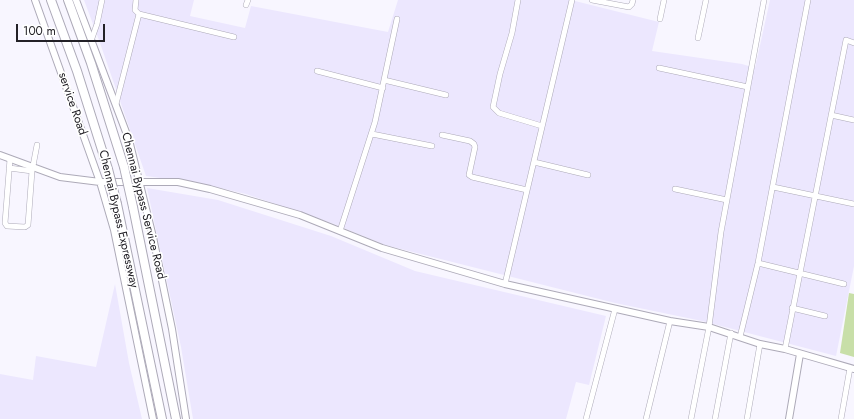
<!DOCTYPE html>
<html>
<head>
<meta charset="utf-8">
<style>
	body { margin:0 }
	#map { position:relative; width:854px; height:419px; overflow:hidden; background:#f8f6ff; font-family:Jost,sans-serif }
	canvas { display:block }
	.scale { position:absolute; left:16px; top:24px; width:89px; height:18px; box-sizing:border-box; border:2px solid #232127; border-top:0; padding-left:5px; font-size:12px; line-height:14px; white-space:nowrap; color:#232127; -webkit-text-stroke:3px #fff; paint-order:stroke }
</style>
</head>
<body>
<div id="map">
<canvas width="854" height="419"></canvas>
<div class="scale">100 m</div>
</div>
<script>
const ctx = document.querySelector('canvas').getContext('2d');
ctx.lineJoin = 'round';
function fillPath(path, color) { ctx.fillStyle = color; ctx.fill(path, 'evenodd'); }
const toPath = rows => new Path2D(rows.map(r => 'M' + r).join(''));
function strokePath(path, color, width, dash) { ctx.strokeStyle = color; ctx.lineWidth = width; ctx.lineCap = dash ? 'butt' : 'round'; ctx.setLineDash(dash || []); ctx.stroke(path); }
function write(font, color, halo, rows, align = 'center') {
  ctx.font = font + ' Jost,sans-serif'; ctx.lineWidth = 3.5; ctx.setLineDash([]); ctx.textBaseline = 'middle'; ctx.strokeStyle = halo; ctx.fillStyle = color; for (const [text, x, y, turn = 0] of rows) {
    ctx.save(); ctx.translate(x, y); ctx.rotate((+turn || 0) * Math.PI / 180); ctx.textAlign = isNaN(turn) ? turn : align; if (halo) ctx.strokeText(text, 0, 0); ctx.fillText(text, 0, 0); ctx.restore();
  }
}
fillPath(toPath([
	[84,0,194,0,190,16,245,28,251,6,388,32,398,0,571,0,659,22,652,51,742,64,755,68,770,0,854,0,854,266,836,356,702,321,615,303,385,245,334,224,246,194,203,184,146,176,100,43],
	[147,188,218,200,331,236,415,271,606,316,589,385,576,382,566,419,193,419,181,347],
	[115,284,129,363,142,419,0,419,0,374,33,380,36,356,96,367]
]), '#ece7fe');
fillPath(toPath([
	[849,293,854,294,854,357,840,353]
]), '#c8dfa8');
const minor = toPath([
	[136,0,135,10,139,14,234,37],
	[518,0,512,33,500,74,493,107,499,113,542,126],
	[592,0,629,7,632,4,633,0],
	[246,5,248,0],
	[660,19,664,0],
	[698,38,706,0],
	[91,41,97,24,102,0],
	[659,68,748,87],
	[317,71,383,88],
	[384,80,446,95],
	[116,104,139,14],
	[831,115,854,120],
	[372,134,432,146],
	[442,135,470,141,474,144,475,147,469,175,472,177,527,190],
	[10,159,5,223,7,226,25,227,28,225,32,171,37,145],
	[534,162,588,175],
	[9,168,32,171],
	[773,187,854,204],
	[675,189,727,200],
	[340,231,375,122,397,19],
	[758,263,844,284],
	[505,284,572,0],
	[792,308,825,316],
	[740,337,758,263,808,0],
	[785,349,846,40,854,43],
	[586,419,615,309],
	[646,419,670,321],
	[691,419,709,327,721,232,764,0],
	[715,419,731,333],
	[747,419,760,344],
	[841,419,850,368]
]);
const tertiary = toPath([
	[35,0,100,182,114,230,153,419],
	[76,0,129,140,153,237,172,329,186,419],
	[0,155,60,177,100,182,178,182,210,189,300,215,382,248,505,284,670,321,709,327,760,344,785,349,854,369],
	[789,419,800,354]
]);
const trunk = toPath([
	[51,0,77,71,108,169],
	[68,0,91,63,124,167],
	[117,204,162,419],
	[133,207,176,419]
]);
strokePath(minor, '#adaab8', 6);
strokePath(tertiary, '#adaab8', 8);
strokePath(trunk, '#adaab8', 10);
strokePath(minor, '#fff', 5);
strokePath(tertiary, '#fff', 6);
strokePath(trunk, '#fff', 8);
const trunkBridge = toPath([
	[124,167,133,207],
	[108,169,117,204]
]);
strokePath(trunkBridge, '#adaab8', 10, []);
strokePath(trunkBridge, '#fff', 8);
write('12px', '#232127', '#fff', [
	["service Road",72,104,71],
	["Chennai Bypass Service Road",143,206,76],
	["Chennai Bypass Expressway",118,219,77]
]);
</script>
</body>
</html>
